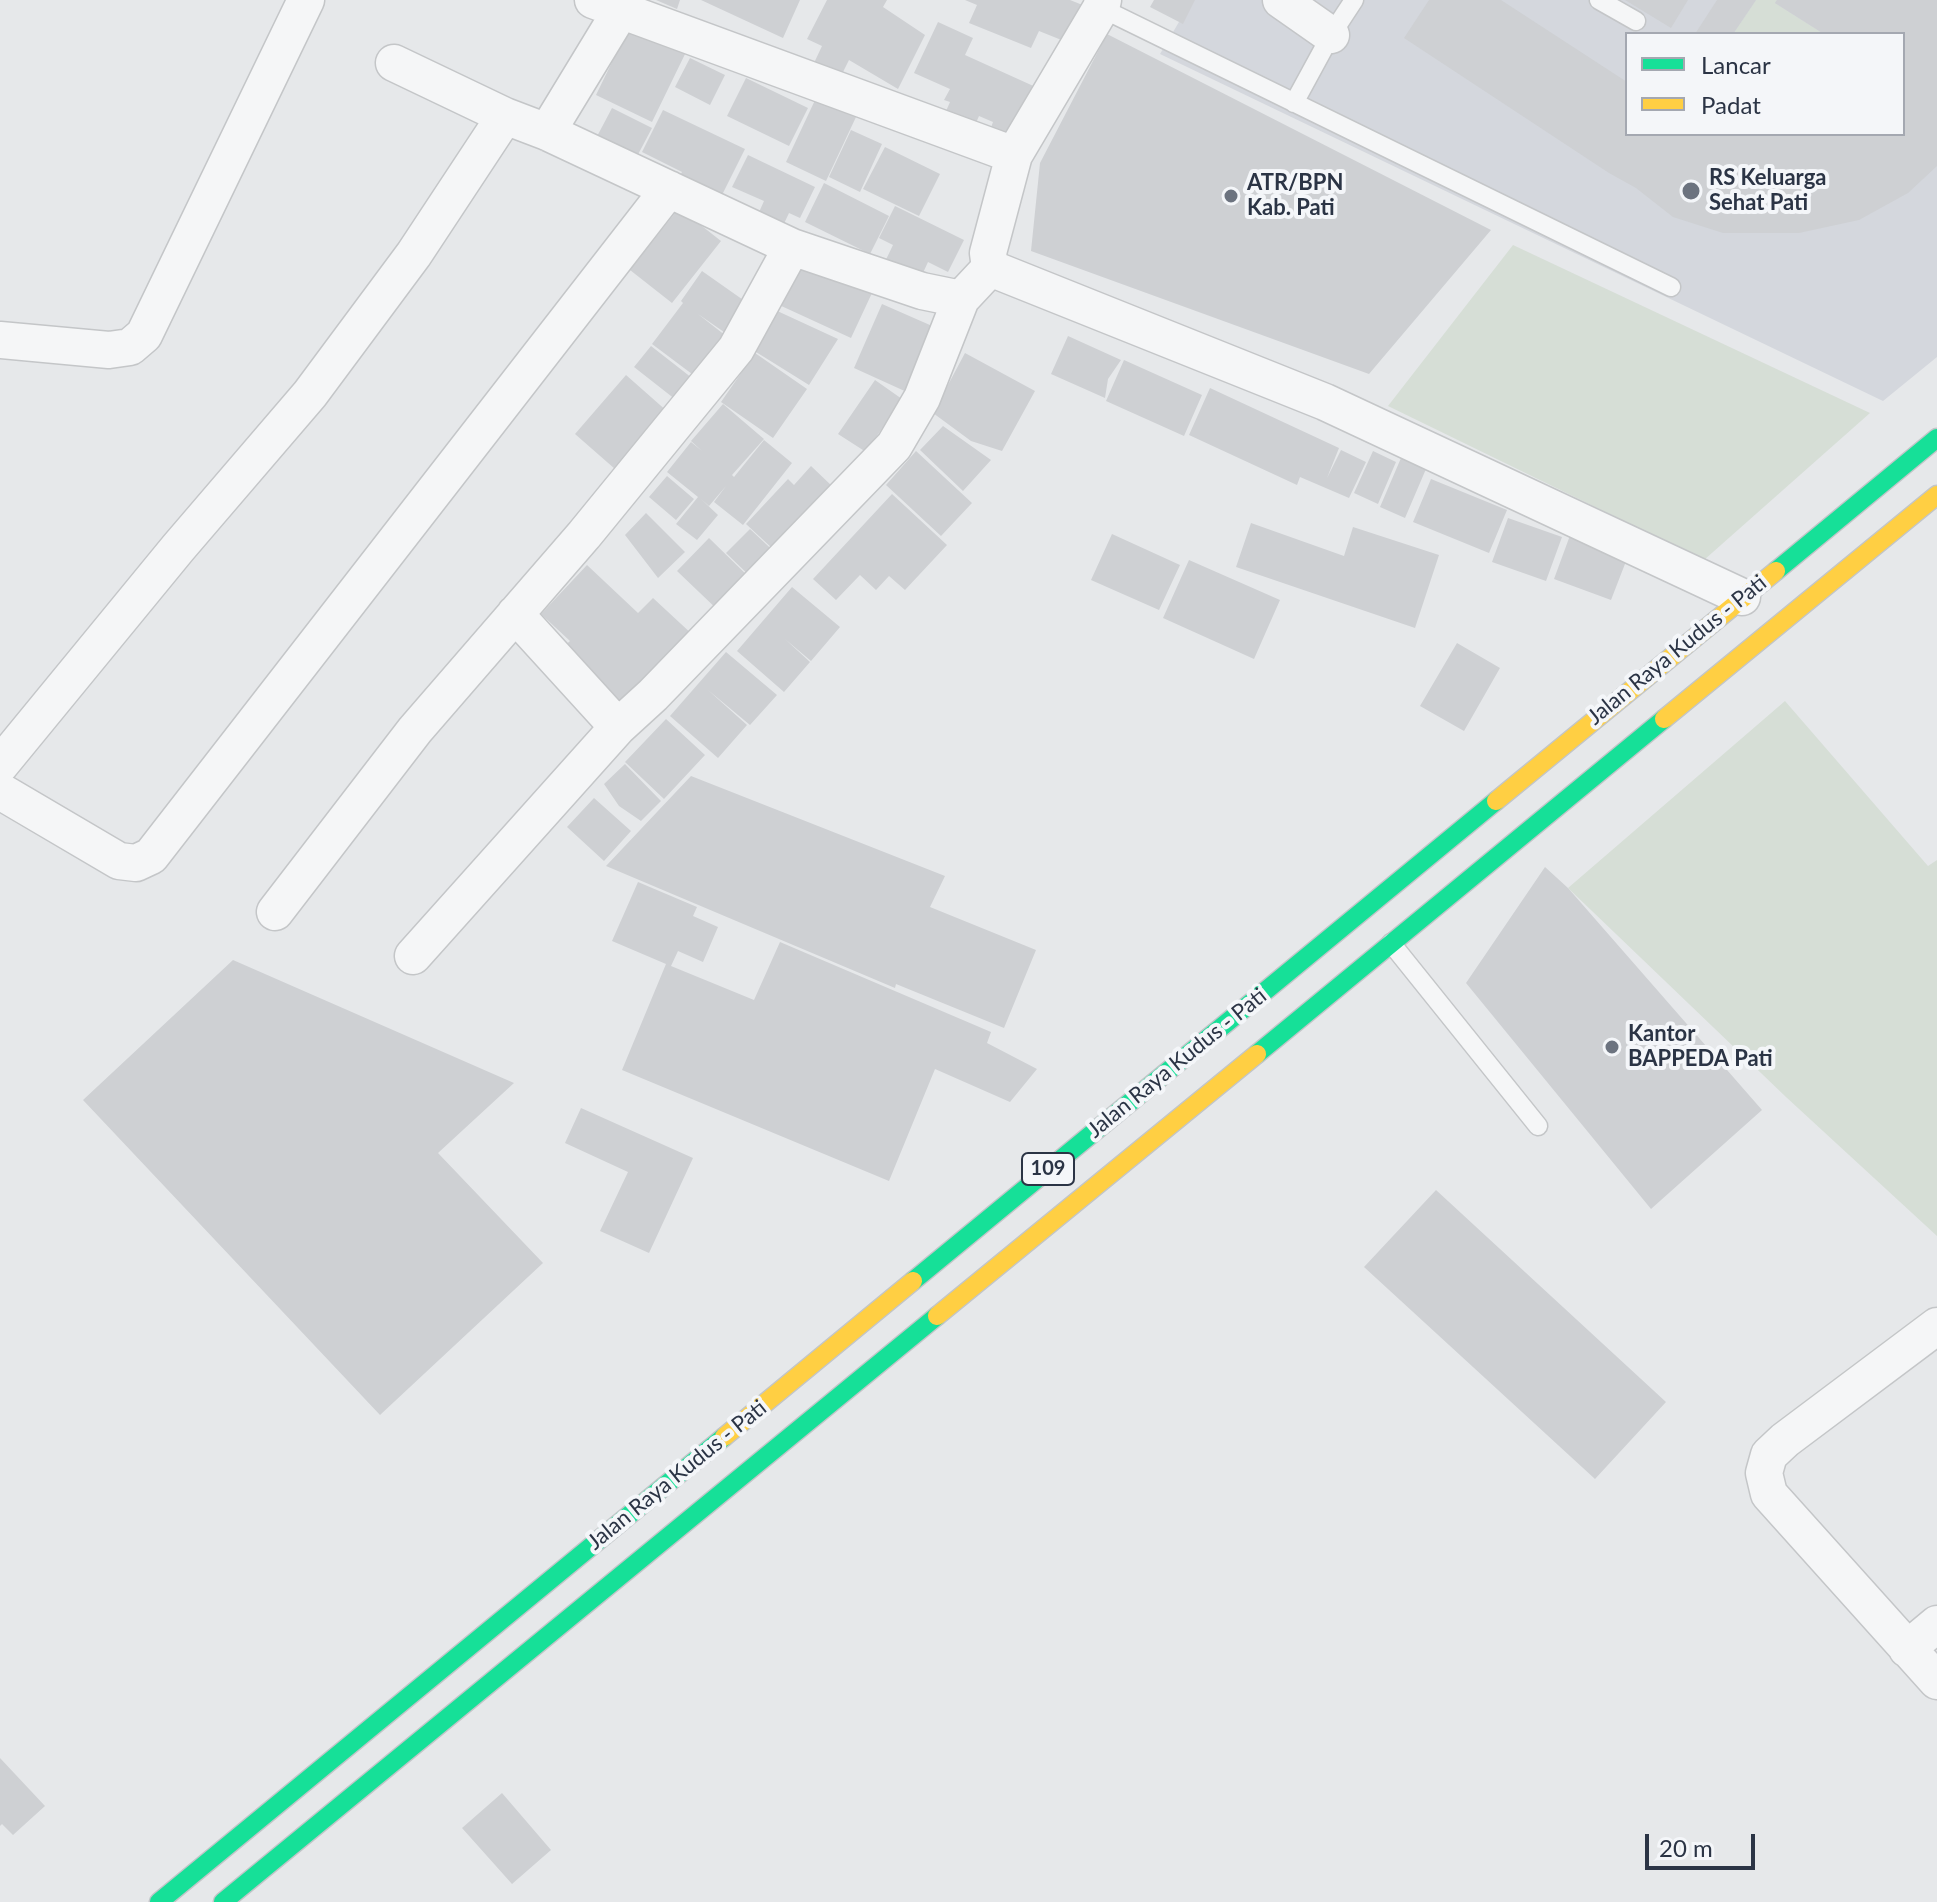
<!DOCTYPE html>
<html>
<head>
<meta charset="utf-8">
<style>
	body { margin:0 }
	#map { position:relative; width:1937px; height:1902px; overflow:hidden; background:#e6e8ea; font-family:Lato,sans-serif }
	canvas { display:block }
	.legend { position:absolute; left:1625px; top:32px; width:280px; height:104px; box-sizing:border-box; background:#f4f6f9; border:2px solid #a4a8b1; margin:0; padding:10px 14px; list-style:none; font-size:24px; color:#2b3445 }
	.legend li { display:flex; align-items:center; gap:16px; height:40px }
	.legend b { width:40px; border:2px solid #a4a8b1 }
	.scale { position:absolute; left:1645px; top:1834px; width:110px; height:36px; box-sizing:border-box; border:4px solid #2b3445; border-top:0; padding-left:10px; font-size:24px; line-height:28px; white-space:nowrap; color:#2b3445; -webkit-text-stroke:6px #f4f6f9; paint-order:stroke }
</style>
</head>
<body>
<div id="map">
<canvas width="1937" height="1902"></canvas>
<ul class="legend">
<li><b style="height:10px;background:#16e098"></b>Lancar</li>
<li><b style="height:10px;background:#ffcf43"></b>Padat</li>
</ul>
<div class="scale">20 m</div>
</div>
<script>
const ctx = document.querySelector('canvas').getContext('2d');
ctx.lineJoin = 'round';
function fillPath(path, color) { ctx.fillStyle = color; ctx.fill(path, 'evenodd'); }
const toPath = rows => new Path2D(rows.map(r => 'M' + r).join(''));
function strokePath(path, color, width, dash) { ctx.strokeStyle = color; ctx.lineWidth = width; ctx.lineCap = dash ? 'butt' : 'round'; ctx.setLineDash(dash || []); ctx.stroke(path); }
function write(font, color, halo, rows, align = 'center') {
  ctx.font = font + ' Lato,sans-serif'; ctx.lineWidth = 8; ctx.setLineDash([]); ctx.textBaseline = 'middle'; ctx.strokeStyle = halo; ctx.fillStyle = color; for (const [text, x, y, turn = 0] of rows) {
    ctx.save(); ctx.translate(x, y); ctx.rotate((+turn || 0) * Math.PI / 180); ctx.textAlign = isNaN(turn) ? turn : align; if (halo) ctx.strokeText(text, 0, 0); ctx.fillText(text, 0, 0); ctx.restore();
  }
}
fillPath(toPath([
	[1192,0,1937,0,1937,357,1883,401,1160,54],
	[1627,34,1903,34,1903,134,1627,134]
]), '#d4d7dd');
fillPath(toPath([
	[1756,0,1777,0,1775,3,1824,34,1733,34],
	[1513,245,1870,413,1704,560,1388,406],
	[1785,701,1928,866,1937,860,1937,1236,1786,1097,1568,888]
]), '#d6ded6');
fillPath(toPath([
	[656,0,680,0,677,9],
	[701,0,800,0,783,38],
	[827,0,887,0,883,7,925,35,898,89,849,60,841,76,814,63,822,46,807,39],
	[965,0,1070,0,1085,6,1069,43,1039,31,1031,48,969,23,977,5],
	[1154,0,1195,0,1183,24,1150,7],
	[1429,0,1501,0,1627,82,1627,134,1903,134,1903,34,1824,34,1775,3,1777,0,1937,0,1937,166,1908,193,1859,220,1799,233,1723,233,1673,217,1636,188,1609,173,1404,38],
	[1625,0,1688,0,1671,28],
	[1717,0,1756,0,1733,34,1695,34],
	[938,22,973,38,965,55,1040,89,1011,143,989,133,993,122,979,116,972,132,943,118,950,102,944,100,950,89,914,73],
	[631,23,687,50,652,122,596,95],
	[1107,34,1491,230,1369,374,1031,251,1040,163],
	[690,58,725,75,710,105,675,87],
	[746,78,808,108,789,146,727,116],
	[816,98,856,117,826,181,786,162],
	[612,108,652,128,633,164,593,144],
	[663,110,745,149,719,201,677,181,682,172,642,152],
	[851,130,882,144,860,192,829,177],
	[885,147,940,174,919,216,863,189],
	[748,155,815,187,800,218,789,213,781,230,756,219,764,201,732,187],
	[824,183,889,216,870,254,805,222],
	[895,206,964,240,948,272,928,262,916,288,881,270,893,245,879,238],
	[679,208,721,241,672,303,630,270],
	[797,259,872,293,851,338,777,304],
	[702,271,756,309,734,339,698,314,735,343,704,383,652,344,683,303,681,301],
	[882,304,939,329,909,393,854,368],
	[773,309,838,339,809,385,748,347],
	[1068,336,1121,360,1108,379,1105,398,1051,374],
	[651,346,701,385,685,407,634,367],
	[755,353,807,389,773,438,721,402],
	[965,353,1035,391,1002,451,971,441,933,413],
	[1124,360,1202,395,1184,436,1106,401],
	[626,375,677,420,615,469,575,434],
	[875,380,902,399,866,452,838,434],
	[1210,388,1339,448,1327,478,1341,450,1366,462,1349,498,1300,477,1297,485,1189,435],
	[723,404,764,439,732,475,734,477,764,440,792,463,743,525,714,502,726,486,709,506,701,499,718,515,697,540,676,524,698,497,667,472,691,442,702,451,691,441],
	[943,426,991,460,963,491,920,450],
	[916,451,972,503,941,536,886,485],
	[1373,451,1396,462,1378,504,1354,493],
	[1401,458,1426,469,1405,518,1380,507],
	[811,466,832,486,773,549,746,524,788,479,794,485],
	[667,476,694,499,676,520,649,497],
	[1431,479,1507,510,1489,553,1413,522],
	[892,494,947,545,905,590,889,576,876,590,860,575,836,600,813,579],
	[646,513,685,552,658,578,625,535],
	[1508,518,1562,537,1546,581,1492,562],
	[1251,523,1344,556,1353,527,1439,555,1415,628,1236,567],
	[750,529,783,560,759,585,726,553],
	[1572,530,1630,551,1611,600,1554,579],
	[1112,534,1180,565,1159,610,1091,580],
	[709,538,754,582,722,614,677,571],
	[1189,560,1280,600,1254,659,1163,618],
	[587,565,638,613,653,598,694,636,631,716,561,649,570,641,541,614],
	[792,587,840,627,811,661,785,639,810,662,784,692,737,651],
	[1457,643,1500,668,1464,731,1420,706],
	[726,652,777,695,750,725,708,690,747,725,718,758,670,716],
	[666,719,705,755,664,799,625,762],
	[625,764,661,801,641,821,619,806,604,784],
	[691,776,945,876,930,907,1036,950,1004,1028,896,984,895,988,606,866],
	[594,798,631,831,604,861,567,827],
	[1545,867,1568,888,1762,1110,1651,1209,1466,983],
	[638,882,697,907,693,916,718,927,703,962,678,951,671,966,754,1000,780,942,991,1032,987,1043,1037,1069,1010,1102,935,1069,889,1181,622,1070,666,964,612,941],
	[233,960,514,1083,438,1153,543,1263,380,1415,83,1100],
	[581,1108,693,1158,649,1253,600,1231,628,1172,565,1143],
	[1436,1190,1666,1402,1595,1479,1364,1267],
	[0,1758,45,1806,13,1835,2,1824,0,1826],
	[502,1793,551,1850,512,1884,462,1828]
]), '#ced0d3');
const lane = toPath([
	[1599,0,1636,21],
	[1101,8,1671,287],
	[1294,103,1331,35,1354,0],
	[1391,943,1538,1126]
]);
const street = toPath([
	[593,0,1014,155,988,253,990,268,1325,402,1742,597],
	[1281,0,1331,35],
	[394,63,505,116],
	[547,132,620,12],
	[1014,155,1101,8,1103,0],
	[0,340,109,350,130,347,144,335,306,0],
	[515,614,618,727],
	[0,765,178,548,310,394,414,254,505,116,547,132,792,247,922,291,961,299,990,268],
	[0,791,119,861,136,863,151,856,669,189],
	[275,912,415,730,584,535,736,349,792,247],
	[413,956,618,727,653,695,894,446,922,398,961,299],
	[1937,1326,1785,1440,1769,1455,1764,1473,1769,1494,1937,1681],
	[1907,1649,1937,1624]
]);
const fast = toPath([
	[1776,571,1937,438],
	[1257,1054,1664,719],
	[913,1281,1496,801],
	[159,1902,724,1437],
	[223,1902,937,1316]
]);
const slow = toPath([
	[1664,719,1937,495],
	[1496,801,1776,571],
	[937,1316,1257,1054],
	[724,1437,913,1281]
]);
strokePath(lane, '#c4c6c8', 21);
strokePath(street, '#c4c6c8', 39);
strokePath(fast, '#c2c5c8', 21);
strokePath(slow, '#c2c5c8', 21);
strokePath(lane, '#f5f6f7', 18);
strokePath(street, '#f5f6f7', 36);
strokePath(fast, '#16e098', 18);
strokePath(slow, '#ffcf43', 18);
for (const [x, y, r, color] of [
	[1691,191,10,"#6c737f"],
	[1231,196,8,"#6c737f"],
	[1612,1047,8,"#6c737f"]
]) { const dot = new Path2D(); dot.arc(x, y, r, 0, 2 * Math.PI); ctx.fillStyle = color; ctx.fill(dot); strokePath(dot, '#f4f6f9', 3); }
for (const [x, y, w] of [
	[1048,1169,52]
]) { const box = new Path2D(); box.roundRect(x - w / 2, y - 16, w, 32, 6); ctx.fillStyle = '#f4f6f9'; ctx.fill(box); strokePath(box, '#2b3445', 2); }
write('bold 20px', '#2b3445', null, [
	["109",1048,1169]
]);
write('bold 22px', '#2b3445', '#f4f6f9', [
	["RS Keluarga",1709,178],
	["Sehat Pati",1709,203],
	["ATR/BPN",1247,183],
	["Kab. Pati",1247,208],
	["Kantor",1628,1034],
	["BAPPEDA Pati",1628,1059]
], 'left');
write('22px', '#2b3445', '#f4f6f9', [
	["Jalan Raya Kudus - Pati",1677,650,-39],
	["Jalan Raya Kudus - Pati",1177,1063,-39],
	["Jalan Raya Kudus - Pati",677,1475,-39]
]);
</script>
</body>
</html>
